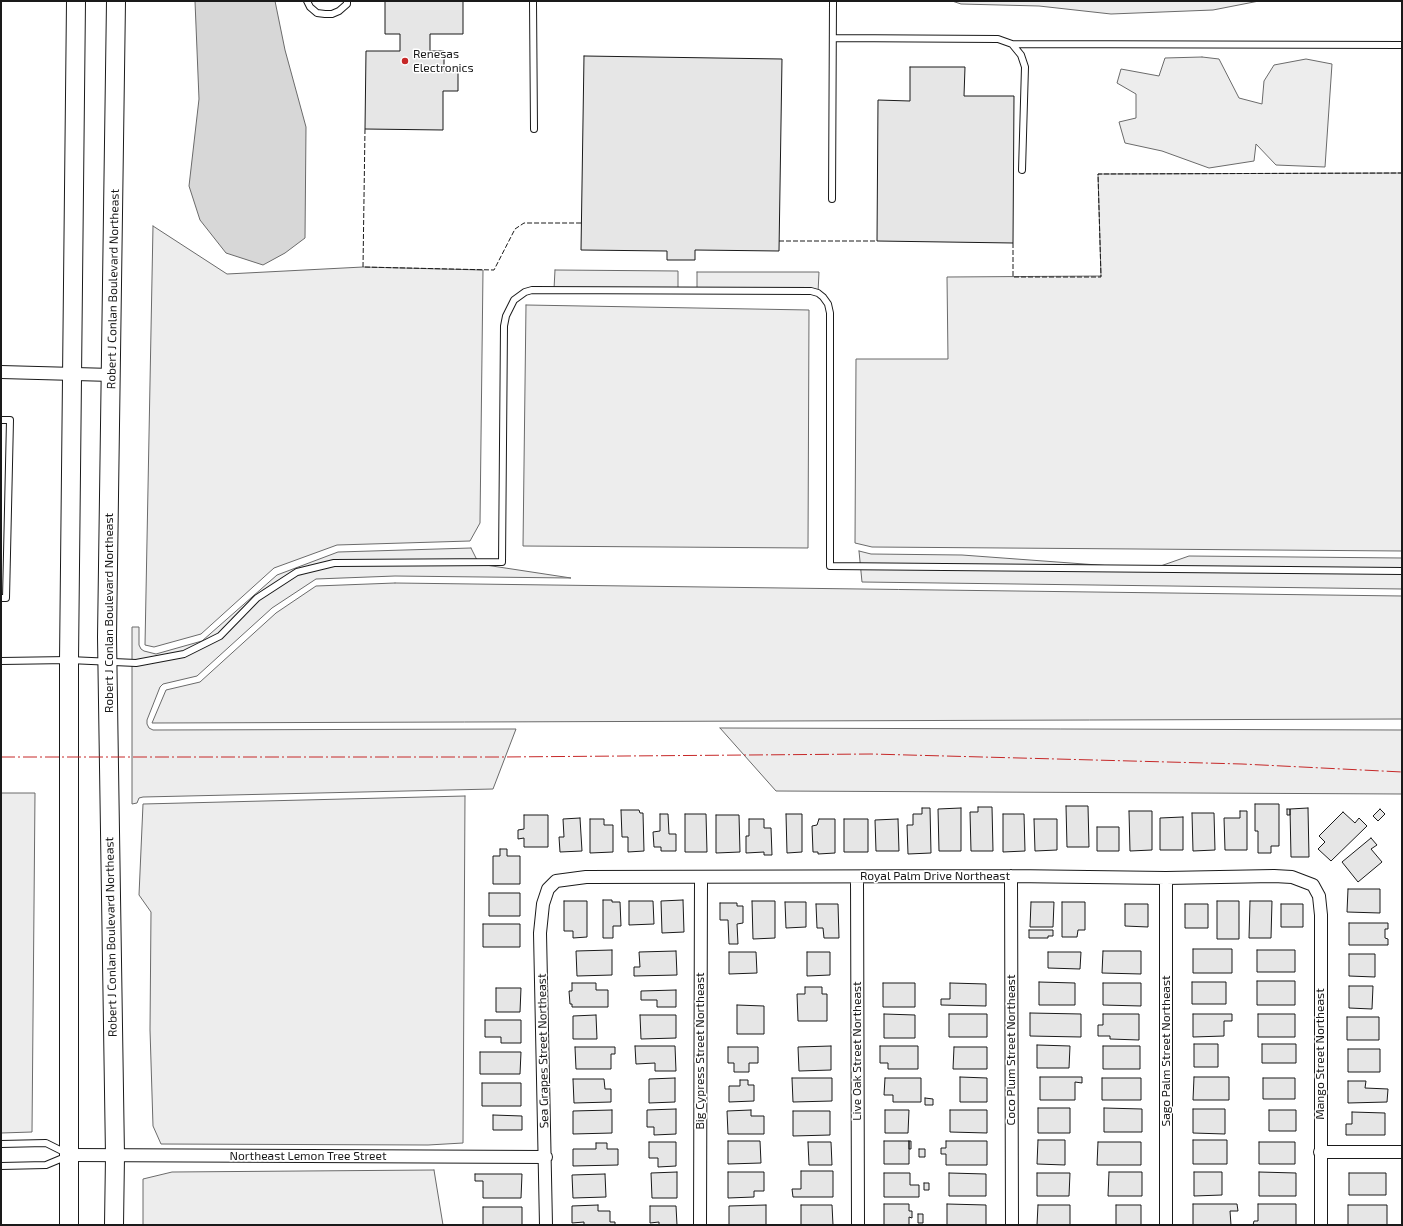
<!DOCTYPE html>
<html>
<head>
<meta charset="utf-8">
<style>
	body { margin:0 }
	#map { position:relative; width:1403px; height:1226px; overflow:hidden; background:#fff; font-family:"Exo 2",sans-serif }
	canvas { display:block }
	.frame { position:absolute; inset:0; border:2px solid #1a1a1a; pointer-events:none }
</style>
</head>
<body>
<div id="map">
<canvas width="1403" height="1226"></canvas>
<div class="frame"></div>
</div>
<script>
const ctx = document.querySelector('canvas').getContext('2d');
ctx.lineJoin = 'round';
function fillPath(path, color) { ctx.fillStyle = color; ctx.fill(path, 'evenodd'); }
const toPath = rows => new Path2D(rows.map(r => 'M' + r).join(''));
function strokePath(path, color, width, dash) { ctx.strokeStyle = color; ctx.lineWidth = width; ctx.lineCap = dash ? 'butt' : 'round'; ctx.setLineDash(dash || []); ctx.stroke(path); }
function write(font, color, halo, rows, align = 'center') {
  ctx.font = font + ' "Exo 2",sans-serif'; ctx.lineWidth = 3; ctx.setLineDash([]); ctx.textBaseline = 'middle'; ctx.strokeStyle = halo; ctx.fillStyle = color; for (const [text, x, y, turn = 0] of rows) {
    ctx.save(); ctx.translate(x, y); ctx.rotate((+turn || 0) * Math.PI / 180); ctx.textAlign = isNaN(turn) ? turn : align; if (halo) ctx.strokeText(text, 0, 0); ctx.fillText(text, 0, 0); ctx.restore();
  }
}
const built = toPath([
	[952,1,1259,1,1213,10,1111,14,1039,6,961,4,952,1],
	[1202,57,1219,59,1239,98,1262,104,1264,81,1274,65,1306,59,1332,64,1325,167,1276,165,1256,144,1254,161,1209,168,1162,151,1125,143,1119,122,1136,118,1136,94,1117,83,1121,69,1159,76,1165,58,1202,57],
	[1402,173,1402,551,872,547,855,543,856,359,948,359,947,277,1101,276,1098,174,1402,173],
	[153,226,227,274,363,267,483,270,480,523,470,541,337,545,274,568,201,634,154,647,145,645,153,226],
	[555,270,678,271,678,291,554,289,555,270],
	[697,272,819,272,818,293,697,290,697,272],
	[526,305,809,310,808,548,523,546,526,305],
	[471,548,479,564,571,578,395,576,316,579,272,608,197,676,163,684,160,687,147,720,147,724,149,728,153,730,516,729,493,789,143,797,139,798,137,803,132,804,132,627,139,627,139,645,141,649,144,651,156,654,202,641,277,575,338,552,471,548],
	[859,551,871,554,962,555,1152,569,1189,556,1402,558,1402,589,862,582,859,551],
	[395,583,1402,596,1402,719,152,723,166,690,200,682,276,613,316,586,395,583],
	[720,728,1402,730,1402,794,776,791,720,728],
	[1,793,35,793,32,1132,1,1133,1,793],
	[465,796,463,1143,428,1145,161,1144,153,1126,150,1030,151,912,139,895,143,804,465,796],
	[434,1170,443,1225,143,1225,143,1179,172,1172,434,1170]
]);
fillPath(built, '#ededed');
strokePath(built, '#6a6a6a', 1);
const water = toPath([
	[195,1,275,1,285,50,306,127,305,238,285,253,263,265,226,253,200,220,189,186,199,99,195,1]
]);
fillPath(water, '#d7d7d7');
strokePath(water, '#6a6a6a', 1);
const building = toPath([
	[385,1,463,1,463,34,430,34,430,51,444,51,444,71,458,71,458,91,443,91,443,130,365,129,366,51,400,51,400,34,385,34,385,1],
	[584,56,782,59,779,251,695,250,695,260,667,260,667,251,581,250,584,56],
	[910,67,965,67,964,96,1014,96,1013,243,877,241,878,100,910,101,910,67],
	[1255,804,1279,804,1279,846,1271,846,1271,853,1258,853,1258,831,1255,831,1255,804],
	[1066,806,1088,806,1089,847,1067,847,1066,806],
	[978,807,992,807,993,851,971,851,970,812,978,812,978,807],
	[922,808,930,808,931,853,908,854,907,825,913,825,913,814,922,814,922,808],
	[961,808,961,851,939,851,938,809,961,808],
	[1308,808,1309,857,1291,857,1290,809,1308,808],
	[1287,809,1290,809,1290,815,1287,815,1287,809],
	[1380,809,1385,814,1378,821,1373,816,1380,809],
	[621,810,639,810,640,813,643,813,644,851,628,852,628,837,622,837,621,810],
	[1129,811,1152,811,1152,850,1130,851,1129,811],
	[1240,811,1247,811,1247,850,1225,850,1224,818,1240,818,1240,811],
	[1343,812,1355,823,1359,818,1367,826,1331,861,1318,849,1325,842,1319,836,1343,812],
	[1192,813,1214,813,1215,850,1193,851,1192,813],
	[660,814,668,814,669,834,676,834,676,851,661,851,661,847,654,847,653,832,660,831,660,814],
	[685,814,706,814,707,852,685,852,685,814],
	[786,814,802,814,802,852,787,853,786,814],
	[1003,814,1024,814,1025,851,1003,852,1003,814],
	[524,815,548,815,548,847,524,847,524,838,518,839,518,830,524,829,524,815],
	[716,815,739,815,740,852,716,853,716,815],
	[1183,817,1183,850,1160,850,1160,818,1183,817],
	[580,818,582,851,560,852,559,837,564,837,563,819,580,818],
	[590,819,604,819,604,825,613,825,613,852,590,853,590,819],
	[749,819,764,819,764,828,771,828,772,855,764,855,764,852,746,853,746,836,749,836,749,819],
	[819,819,835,819,835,853,818,854,818,852,813,852,812,826,817,825,819,819],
	[844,819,868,819,868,852,844,852,844,819],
	[898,819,899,851,876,851,875,820,898,819],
	[1034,819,1057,819,1057,850,1035,851,1034,819],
	[1097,827,1119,827,1119,851,1097,851,1097,827],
	[1371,838,1377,845,1371,849,1382,862,1358,882,1342,862,1371,838],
	[500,849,507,849,507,856,520,856,520,884,493,884,493,856,500,856,500,849],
	[1348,889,1380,889,1380,913,1347,912,1348,889],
	[489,893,520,893,520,916,489,916,489,893],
	[603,900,612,900,612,902,620,902,621,926,613,926,613,938,603,938,603,900],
	[683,900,684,932,662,933,661,901,683,900],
	[564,901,587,901,587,937,573,938,573,931,564,931,564,901],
	[629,901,653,901,654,924,629,925,629,901],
	[752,901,775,901,775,938,753,939,752,901],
	[1217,901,1239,901,1239,939,1217,939,1217,901],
	[1250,901,1272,901,1271,938,1249,938,1250,901],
	[785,902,806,902,806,927,786,928,785,902],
	[1031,902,1054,902,1053,927,1030,927,1031,902],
	[1062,902,1085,902,1085,930,1078,930,1077,937,1062,937,1062,902],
	[720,903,737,903,737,906,743,906,743,923,737,924,738,944,729,944,728,920,720,920,720,903],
	[816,904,838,904,839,938,824,938,823,928,817,928,816,904],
	[1125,904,1148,904,1148,927,1125,926,1125,904],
	[1185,904,1208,904,1208,928,1185,928,1185,904],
	[1281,904,1303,904,1303,927,1281,927,1281,904],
	[1349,923,1388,923,1388,929,1385,929,1385,938,1388,939,1388,945,1349,945,1349,923],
	[483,924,520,924,520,947,483,947,483,924],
	[1029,930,1053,930,1053,936,1048,936,1048,938,1029,938,1029,930],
	[1193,949,1232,949,1232,973,1193,973,1193,949],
	[612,950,612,975,577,976,576,951,612,950],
	[1257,950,1295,950,1295,972,1257,972,1257,950],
	[676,951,677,975,634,976,634,967,640,967,639,952,676,951],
	[1103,951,1141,951,1141,974,1102,973,1103,951],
	[729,952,756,952,757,973,729,974,729,952],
	[807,952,830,952,830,975,807,976,807,952],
	[1048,952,1081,952,1080,969,1048,968,1048,952],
	[1349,954,1375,954,1375,977,1349,976,1349,954],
	[1257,981,1295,981,1295,1005,1257,1005,1257,981],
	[1039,982,1075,983,1075,1005,1039,1005,1039,982],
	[1192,982,1226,982,1226,1004,1192,1004,1192,982],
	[572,983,596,983,596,990,608,990,608,1007,572,1007,572,1004,570,1004,569,991,572,991,572,983],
	[883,983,915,983,915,1007,883,1007,883,983],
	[950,983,986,984,986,1006,941,1005,941,999,950,999,950,983],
	[1103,983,1141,983,1141,1006,1103,1005,1103,983],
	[1349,986,1373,986,1372,1009,1349,1008,1349,986],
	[805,987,822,987,822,994,827,994,827,1021,798,1021,797,994,805,994,805,987],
	[496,988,521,988,520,1012,496,1012,496,988],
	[676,990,676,1007,657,1007,657,1000,641,1000,641,991,676,990],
	[737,1005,764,1006,764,1034,737,1034,737,1005],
	[1030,1013,1081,1014,1081,1037,1030,1036,1030,1013],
	[884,1014,915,1015,915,1038,884,1038,884,1014],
	[949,1014,987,1014,987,1037,949,1037,949,1014],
	[1103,1014,1139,1014,1139,1040,1110,1039,1110,1036,1098,1036,1098,1025,1103,1025,1103,1014],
	[1193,1014,1232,1014,1232,1021,1224,1021,1224,1036,1193,1037,1193,1014],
	[1258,1014,1295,1014,1295,1037,1258,1037,1258,1014],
	[596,1015,597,1039,573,1039,573,1016,596,1015],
	[640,1015,676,1015,676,1038,641,1039,640,1015],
	[1347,1017,1379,1017,1379,1040,1347,1040,1347,1017],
	[485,1020,521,1020,521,1043,501,1043,501,1037,485,1037,485,1020],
	[1194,1044,1218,1044,1218,1067,1194,1067,1194,1044],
	[1262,1044,1296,1044,1296,1063,1262,1063,1262,1044],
	[1037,1045,1070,1046,1069,1068,1037,1068,1037,1045],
	[635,1046,675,1046,676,1071,655,1071,655,1063,636,1064,635,1046],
	[831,1046,831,1070,799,1071,798,1047,831,1046],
	[880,1046,918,1046,918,1069,888,1069,888,1063,880,1063,880,1046],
	[1103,1046,1140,1046,1140,1069,1103,1069,1103,1046],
	[575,1047,615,1047,615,1054,611,1054,611,1069,576,1069,575,1047],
	[728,1047,758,1047,758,1063,749,1063,749,1072,734,1072,734,1063,728,1063,728,1047],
	[954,1047,987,1047,987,1069,953,1069,954,1047],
	[1348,1049,1380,1049,1380,1072,1348,1072,1348,1049],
	[480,1052,521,1052,520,1074,480,1074,480,1052],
	[960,1077,987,1078,987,1102,960,1102,960,1077],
	[1040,1077,1082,1077,1082,1083,1075,1082,1075,1100,1040,1100,1040,1077],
	[1194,1077,1229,1077,1229,1100,1193,1100,1194,1077],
	[675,1078,675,1102,649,1103,649,1079,675,1078],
	[792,1078,832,1078,832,1101,793,1102,792,1078],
	[885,1078,921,1078,921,1102,893,1102,893,1095,884,1095,885,1078],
	[1102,1078,1141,1078,1141,1100,1102,1100,1102,1078],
	[1263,1078,1295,1078,1295,1099,1263,1099,1263,1078],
	[573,1079,604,1079,605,1089,611,1089,611,1102,574,1103,573,1079],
	[740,1080,748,1080,748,1085,754,1085,754,1101,729,1102,729,1086,740,1086,740,1080],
	[1348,1081,1366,1081,1365,1088,1388,1089,1387,1102,1348,1103,1348,1081],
	[482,1083,521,1083,521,1106,482,1106,482,1083],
	[925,1098,933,1099,933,1105,925,1105,925,1098],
	[1038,1108,1070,1108,1070,1133,1038,1133,1038,1108],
	[1104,1108,1142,1109,1142,1132,1104,1132,1104,1108],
	[676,1109,676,1134,654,1135,654,1127,647,1127,647,1110,676,1109],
	[1193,1109,1225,1109,1225,1134,1193,1133,1193,1109],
	[612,1110,612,1133,573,1134,573,1111,612,1110],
	[751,1110,751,1116,764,1116,764,1134,728,1134,727,1111,751,1110],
	[885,1110,909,1110,908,1133,885,1133,885,1110],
	[950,1110,987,1110,987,1133,950,1132,950,1110],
	[1269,1110,1296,1110,1296,1131,1269,1131,1269,1110],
	[793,1111,830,1111,830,1135,793,1136,793,1111],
	[1352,1112,1385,1113,1385,1135,1346,1135,1346,1124,1352,1124,1352,1112],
	[493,1115,522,1116,522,1130,493,1130,493,1115],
	[1038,1140,1065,1140,1065,1165,1037,1164,1038,1140],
	[1193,1140,1227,1140,1227,1164,1193,1164,1193,1140],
	[728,1141,760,1141,761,1163,728,1164,728,1141],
	[884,1141,909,1141,909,1164,884,1164,884,1141],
	[909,1141,911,1141,911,1149,909,1149,909,1141],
	[946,1141,987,1141,987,1165,946,1165,946,1154,941,1154,941,1148,946,1148,946,1141],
	[649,1142,676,1142,676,1166,658,1167,658,1158,649,1158,649,1142],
	[808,1142,831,1142,832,1165,809,1165,808,1142],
	[1098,1142,1141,1142,1141,1165,1097,1165,1098,1142],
	[1259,1142,1295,1142,1295,1164,1259,1164,1259,1142],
	[596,1143,607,1143,607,1149,618,1149,618,1165,573,1166,573,1149,596,1149,596,1143],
	[919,1149,925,1149,925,1157,919,1157,919,1149],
	[801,1171,833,1171,833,1197,793,1197,792,1189,801,1189,801,1171],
	[677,1172,677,1198,652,1198,651,1173,677,1172],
	[728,1172,764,1172,764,1191,754,1191,754,1197,728,1198,728,1172],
	[1109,1172,1142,1172,1142,1196,1108,1196,1109,1172],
	[1194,1172,1222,1172,1222,1195,1194,1196,1194,1172],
	[1259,1172,1296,1173,1296,1196,1259,1196,1259,1172],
	[884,1173,910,1173,910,1185,919,1185,919,1197,884,1197,884,1173],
	[949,1173,986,1174,986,1196,949,1196,949,1173],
	[1037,1173,1070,1173,1069,1196,1037,1196,1037,1173],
	[1349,1173,1386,1173,1386,1195,1349,1195,1349,1173],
	[475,1174,522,1174,521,1198,483,1198,483,1181,475,1181,475,1174],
	[605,1174,606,1197,573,1198,572,1175,605,1174],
	[924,1183,929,1183,929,1190,924,1190,924,1183],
	[884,1204,909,1204,909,1211,912,1211,912,1218,909,1217,909,1225,884,1225,884,1204],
	[947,1204,986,1205,986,1225,947,1225,947,1204],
	[1193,1204,1237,1204,1238,1211,1230,1211,1231,1225,1193,1225,1193,1204],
	[1258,1204,1296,1204,1296,1225,1253,1225,1254,1221,1258,1221,1258,1204],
	[598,1205,598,1211,610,1211,610,1222,615,1222,615,1225,584,1225,584,1222,572,1223,572,1206,598,1205],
	[766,1205,766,1225,729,1225,729,1206,766,1205],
	[801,1205,832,1205,833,1225,801,1225,801,1205],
	[1038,1205,1070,1205,1070,1225,1037,1225,1038,1205],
	[1116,1205,1141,1205,1141,1225,1116,1225,1116,1205],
	[1348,1205,1387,1205,1387,1225,1348,1225,1348,1205],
	[650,1206,676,1206,677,1225,659,1225,659,1222,650,1223,650,1206],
	[483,1207,522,1207,522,1225,483,1225,483,1207],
	[918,1214,923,1214,923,1223,918,1223,918,1214]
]);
fillPath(building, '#e6e6e6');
strokePath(building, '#1a1a1a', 1);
const lane = toPath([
	[307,1,310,7,317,13,325,14,332,14,339,11,347,4,347,1],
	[533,1,534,129],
	[833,38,998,39,1012,44,1021,55,1025,67,1022,170],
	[1012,44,1402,45],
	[832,199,833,1],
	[1,420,10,420,6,598,1,598],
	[1,661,69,660,136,663,184,654,220,636,257,598,297,572,334,563,502,562,504,326,506,316,514,300,525,292,532,290,811,291,818,293,823,297,828,304,830,313,830,566,1402,571],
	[1,1144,46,1143,70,1155,46,1165,1,1166]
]);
const street = toPath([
	[1,372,112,375],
	[1011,876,1012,1225],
	[857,877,858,1225],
	[1320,1152,1402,1152],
	[70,1155,546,1157],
	[546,1225,540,933,543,904,548,889,556,881,586,877,1011,876,1166,878,1274,876,1292,877,1313,885,1319,896,1321,915,1321,1225],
	[700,1225,701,877],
	[1166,1225,1166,878]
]);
const secondary = toPath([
	[69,1225,69,660,76,1],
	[114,1225,115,1156,107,637,116,1]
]);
strokePath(lane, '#1a1a1a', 8);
strokePath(street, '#1a1a1a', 14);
strokePath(secondary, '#1a1a1a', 20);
strokePath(lane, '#fff', 6);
strokePath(street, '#fff', 12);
strokePath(secondary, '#fff', 18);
strokePath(toPath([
	[365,129,363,267,494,270,515,229,524,223,581,223],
	[779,241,877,241],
	[1013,243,1013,277,1101,277,1098,174,1402,173]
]), '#1a1a1a', 1, [5, 2]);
strokePath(toPath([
	[1,757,502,757,871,754,1242,764,1402,772]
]), '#c62828', 1, [14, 3, 2, 3]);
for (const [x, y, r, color] of [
	[405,61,4,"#c62828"]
]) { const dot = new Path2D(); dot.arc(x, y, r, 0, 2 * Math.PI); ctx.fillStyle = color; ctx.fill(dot); strokePath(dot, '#fff', 1.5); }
write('12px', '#1a1a1a', '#fff', [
	["Renesas",413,54],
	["Electronics",413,68]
], 'left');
write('12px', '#1a1a1a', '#fff', [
	["Robert J Conlan Boulevard Northeast",113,289,-89],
	["Robert J Conlan Boulevard Northeast",109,613,-90],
	["Royal Palm Drive Northeast",935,876],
	["Robert J Conlan Boulevard Northeast",111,937,-91],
	["Coco Plum Street Northeast",1011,1050,-90],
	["Sea Grapes Street Northeast",543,1051,-91],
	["Big Cypress Street Northeast",700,1051,-90],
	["Live Oak Street Northeast",857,1051,-90],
	["Sago Palm Street Northeast",1166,1051,-90],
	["Mango Street Northeast",1320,1054,-90],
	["Northeast Lemon Tree Street",308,1156]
]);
</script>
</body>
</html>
